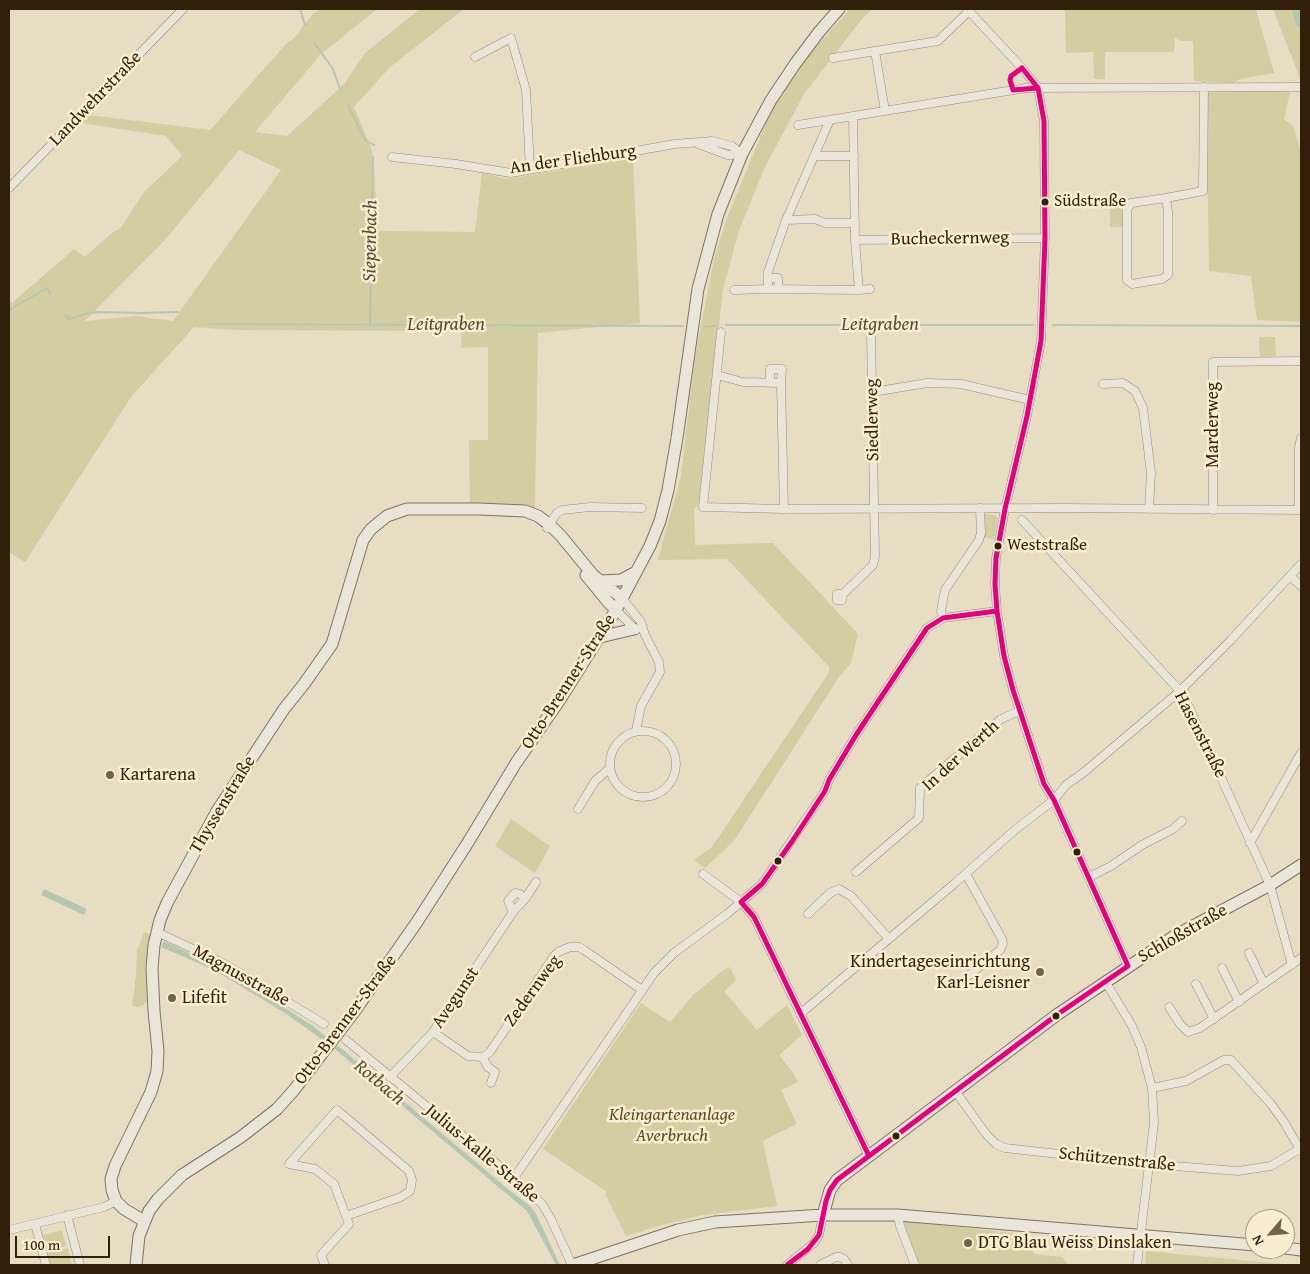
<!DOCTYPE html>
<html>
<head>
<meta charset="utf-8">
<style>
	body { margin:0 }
	#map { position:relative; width:1310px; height:1274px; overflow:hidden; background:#e6ddc3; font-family:"Gentium Book Plus",serif }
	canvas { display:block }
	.frame { position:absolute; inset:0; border:10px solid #321f09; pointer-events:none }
	.north { position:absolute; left:1245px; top:1209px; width:50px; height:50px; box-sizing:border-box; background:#f8edce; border:1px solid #a99b7f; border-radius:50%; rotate:243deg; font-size:14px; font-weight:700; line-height:20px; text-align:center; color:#321f09 }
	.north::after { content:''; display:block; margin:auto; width:18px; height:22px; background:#71624a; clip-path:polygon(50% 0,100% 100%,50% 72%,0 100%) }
	.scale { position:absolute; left:15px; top:1236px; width:95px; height:22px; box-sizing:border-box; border:2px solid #321f09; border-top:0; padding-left:6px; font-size:15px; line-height:18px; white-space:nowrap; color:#321f09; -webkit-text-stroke:4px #f8edce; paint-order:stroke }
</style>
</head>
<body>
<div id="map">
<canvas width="1310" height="1274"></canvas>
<div class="frame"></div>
<div class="north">N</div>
<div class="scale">100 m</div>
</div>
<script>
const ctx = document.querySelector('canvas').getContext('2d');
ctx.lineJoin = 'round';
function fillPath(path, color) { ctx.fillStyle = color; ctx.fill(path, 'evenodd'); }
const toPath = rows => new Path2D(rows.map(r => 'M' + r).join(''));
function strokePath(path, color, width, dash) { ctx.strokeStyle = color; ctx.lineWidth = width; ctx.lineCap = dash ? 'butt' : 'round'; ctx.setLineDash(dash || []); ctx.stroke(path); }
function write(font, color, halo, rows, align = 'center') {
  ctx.font = font + ' "Gentium Book Plus",serif'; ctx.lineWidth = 5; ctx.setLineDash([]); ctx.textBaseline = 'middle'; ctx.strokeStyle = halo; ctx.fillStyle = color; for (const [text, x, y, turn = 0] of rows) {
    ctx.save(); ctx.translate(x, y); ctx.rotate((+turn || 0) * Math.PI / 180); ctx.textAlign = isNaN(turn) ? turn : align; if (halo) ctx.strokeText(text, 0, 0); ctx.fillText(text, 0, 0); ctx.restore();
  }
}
fillPath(toPath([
	[320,9,377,9,320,55,255,132,287,136,344,84,365,53,420,9,464,9,390,67,354,107,372,150,379,231,475,232,482,173,508,179,633,157,640,323,538,333,535,512,470,507,469,440,488,440,488,347,461,348,462,331,233,330,194,327,131,397,25,562,9,552,9,300,12,303,74,249,85,257,114,231,120,229,144,192,182,156,166,136,81,123,89,115,210,130,286,44,294,38,313,14],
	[239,150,281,170,173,321,136,316,85,321,165,240],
	[850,9,872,9,862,19,804,94,764,169,739,231,723,289,699,504,694,509,695,545,773,543,858,634,851,663,839,677,734,841,705,868,694,860,712,847,829,672,829,667,727,559,658,560,658,559,681,476,695,357,714,259,727,218,766,123,785,86,820,42],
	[1065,9,1256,9,1274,73,1240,79,1234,83,1194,81,1193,41,1182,41,1175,38,1174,52,1105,52,1105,79,1094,79,1093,52,1066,53],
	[1273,9,1301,9,1301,81],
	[1254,90,1290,92,1284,119,1293,126,1301,152,1301,322,1257,320,1251,276,1209,271,1206,97,1210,91],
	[1122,205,1123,227,1110,227,1110,206],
	[1259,337,1275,337,1276,356,1260,357],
	[983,514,995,515,998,518,994,539,982,537],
	[511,819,550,846,535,873,495,846],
	[144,932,151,935,146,966,147,1001,144,1005,137,1007,132,1006,136,976,137,951],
	[730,967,736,980,724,991,757,1030,787,1005,802,1035,779,1055,792,1071,798,1082,781,1090,797,1124,764,1140,763,1142,777,1206,703,1215,658,1226,626,1236,605,1194,607,1192,543,1149,641,1003,670,1022,693,995,722,971],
	[903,1221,1013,1233,1035,1254,1062,1257,1068,1265,919,1265],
	[62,1230,66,1246,48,1251,43,1235],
	[68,1248,72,1265,50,1265,47,1253],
	[1146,1251,1293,1265,1145,1265]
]), '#d3cea2');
fillPath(toPath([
	[44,889,87,909,84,915,41,895],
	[164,941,228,972,310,1024,342,1049,509,1190,529,1205,535,1212,560,1265,556,1265,527,1211,335,1049,285,1013,224,976,203,965,161,947]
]), '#b3c8b1');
strokePath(toPath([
	[300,9,305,25],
	[315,44,333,69,340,89],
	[348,105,365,140,374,145],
	[9,310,47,288,50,294],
	[65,315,69,319,85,314,97,312,143,313,178,312],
	[209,324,683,326],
	[370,324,373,157],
	[726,325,1033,325],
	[1053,325,1301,326],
	[705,327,715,326]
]), '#b3c8b1', 2);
strokePath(toPath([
	[1297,9,1301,22]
]), '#b3c8b1', 11);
const street = toPath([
	[967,9,1022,68,1038,88,1044,121,1045,238,1041,341,1027,416,1005,509,996,558,995,584,997,611,1004,656,1013,690,1044,784,1054,800,1128,966],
	[475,57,511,38,526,90,530,169],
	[833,58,875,51],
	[885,111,875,51,938,41,969,11],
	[853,116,855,240,859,290],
	[830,120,786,220,768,272,768,289,859,290,870,289],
	[798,125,1026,88,1301,87],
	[698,144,728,155,742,154],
	[814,156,854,156],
	[392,157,456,164,511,173,675,144,712,141,732,146,742,154],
	[9,188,183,9],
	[1166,198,1131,203,1127,210,1127,280,1132,284,1162,279,1168,275,1168,212,1166,198,1203,191,1204,87],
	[786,220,815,219,825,223,855,223],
	[855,240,1045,238],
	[768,278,778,278,779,289],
	[734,290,768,289],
	[721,332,703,507,784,509,1067,508,1301,510],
	[717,375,743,382,781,383,784,509],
	[770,382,770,369,782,369,781,383],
	[1103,384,1123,383,1135,391,1143,408,1151,473,1149,509],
	[873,392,927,383,961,384,1030,400],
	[1213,510,1213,362,1301,361],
	[1299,510,1299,447,1301,438],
	[1022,520,1180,691,1189,707,1270,885,1292,965],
	[547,528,557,513,562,510,590,507,642,508],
	[1290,576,1301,586],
	[843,594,837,594,837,600,842,600,843,594,873,565,875,557,871,332],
	[622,598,641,622,645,635,659,662,660,672,641,706,636,731],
	[616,610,636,630],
	[943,618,941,611,945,590,979,540,981,533,980,508],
	'610 764a33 33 0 1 1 66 0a33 33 0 1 1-66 0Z',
	[578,809,595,781,609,769],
	[1250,843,1301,753],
	[856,872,919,818,920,788,1001,719,1019,711],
	[703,874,741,902,754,917,869,1156],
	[966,874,1002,939,1003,944,1000,950,968,976],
	[1089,877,1111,866,1142,845,1173,829,1182,821],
	[525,899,536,882],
	[808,914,830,893,839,889,851,896,889,939],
	[157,932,223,963,324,1024],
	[1249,953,1264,984],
	[1222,968,1239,1002],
	[1105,981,1132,1026,1141,1047,1152,1088,1154,1123,1137,1265],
	[1196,984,1214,1019],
	[1169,1007,1180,1024,1188,1032,1200,1028,1301,958],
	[800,1014,954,884,1016,829,1054,800,1066,785,1083,773,1180,691,1230,641,1301,564],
	[433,1032,468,1056,482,1057,486,1055,490,1052,554,956,558,952,570,947,579,947,584,950,642,990],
	[346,1040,514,1178,542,1204,551,1219,572,1265],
	[482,1057,488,1067,495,1072,491,1083],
	[390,1077,433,1032,513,912,525,899,520,894,515,893,508,901,513,912],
	[1152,1088,1186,1081,1224,1060,1231,1060,1271,1104,1284,1122,1301,1151],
	[956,1092,986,1134,996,1144,1005,1148,1148,1164,1238,1171,1271,1166,1301,1148],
	[514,1178,654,973,674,953,727,914,762,884,825,791,829,780,856,735,927,628,943,618,997,611],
	[67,1215,80,1265],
	[898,1215,900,1226,915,1265],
	[35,1224,46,1265],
	[9,1230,104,1207,116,1201],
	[325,1265,321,1255,349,1224,334,1184,315,1169,289,1164,337,1110,409,1171,412,1180,410,1191,401,1197,346,1216],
	[787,1265,814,1243,819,1235,823,1215],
	[820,1265,836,1257,840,1257,844,1259,848,1265]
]);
const secondary = toPath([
	[586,575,608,602,616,610],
	[601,581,621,580,636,572],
	[600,637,634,629],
	[823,1215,830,1190,837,1180,1058,1014,1176,935,1270,885,1301,865],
	[144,1221,124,1209,116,1201,112,1190,111,1179,115,1166,151,1092,157,1071,158,1051,154,1011,152,968,154,945,160,920,167,903,217,811,284,709,304,684,332,644,363,540,371,529,387,516,407,509,479,509,525,511,538,516,550,525,561,536,593,575,622,598],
	[1285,1248,1301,1250],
	[136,1265,139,1236,149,1211,158,1199,182,1175,241,1137,277,1109,294,1090,354,1012,417,922,467,844,516,763,561,698,616,610,650,546,660,521,668,490,677,438,698,289,718,214,742,154,771,100,795,64,819,32,839,9],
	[573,1265,678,1230,715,1222,823,1215,898,1215,1255,1245]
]);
strokePath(street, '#968e7d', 9);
strokePath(secondary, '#7c7464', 13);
strokePath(street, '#e9e5d8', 8);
strokePath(secondary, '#e9e5d8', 11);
strokePath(toPath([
	[1022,68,1038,88,1013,90,1010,80,1011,76,1022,68],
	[869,1156,754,917,741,902,762,884,793,840,825,791,829,780,856,735,927,628,943,618,997,611],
	[787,1265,808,1249,819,1235,826,1201,830,1190,837,1180,1058,1014,1128,966,1054,800,1044,784,1013,690,1004,656,997,611,995,584,996,558,1005,509,1027,416,1041,341,1045,238,1044,121,1038,88]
]), '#e5007d', 5);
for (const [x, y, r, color] of [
	[1045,202,4.5,"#321f09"],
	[998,546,4.5,"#321f09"],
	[110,775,5,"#71624a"],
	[1077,852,4.5,"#321f09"],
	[778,861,4.5,"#321f09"],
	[1040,972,5,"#71624a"],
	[172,998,5,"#71624a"],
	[1056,1016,4.5,"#321f09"],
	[896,1136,4.5,"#321f09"],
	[968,1243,5,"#71624a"]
]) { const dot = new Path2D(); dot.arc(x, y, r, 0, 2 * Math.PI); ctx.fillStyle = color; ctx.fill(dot); strokePath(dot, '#f8edce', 2); }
write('17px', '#321f09', '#f8edce', [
	["Südstraße",1054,202],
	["Weststraße",1007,546]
], 'left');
write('18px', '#321f09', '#f8edce', [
	["Landwehrstraße",96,99,-46],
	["An der Fliehburg",573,160,-8],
	["Bucheckernweg",950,239,-1],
	["Siedlerweg",873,420,-91],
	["Marderweg",1213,425,-90],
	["Otto-Brenner-Straße",569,682,-57],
	["Hasenstraße",1200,735,63],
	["In der Werth",961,756,-42],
	["Thyssenstraße",223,805,-59],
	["Schloßstraße",1183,934,-30],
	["Magnusstraße",241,976,29],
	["Zedernweg",533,991,-54],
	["Avegunst",456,998,-56],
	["Otto-Brenner-Straße",346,1020,-53],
	["Julius-Kalle-Straße",482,1154,40],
	["Schützenstraße",1117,1160,6]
]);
write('18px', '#321f09', '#f8edce', [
	["Kartarena",120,775],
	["Kindertageseinrichtung",1030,962,"right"],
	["Karl-Leisner",1030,983,"right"],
	["Lifefit",182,998],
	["DTG Blau Weiss Dinslaken",978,1243]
], 'left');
write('italic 18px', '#5e502f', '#f8edce', [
	["Kleingartenanlage",672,1115],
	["Averbruch",672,1136]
]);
write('italic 19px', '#524f39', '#f8edce', [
	["Siepenbach",371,241,-89],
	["Leitgraben",446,325],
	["Leitgraben",880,325],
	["Rotbach",379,1083,40]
]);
</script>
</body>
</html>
